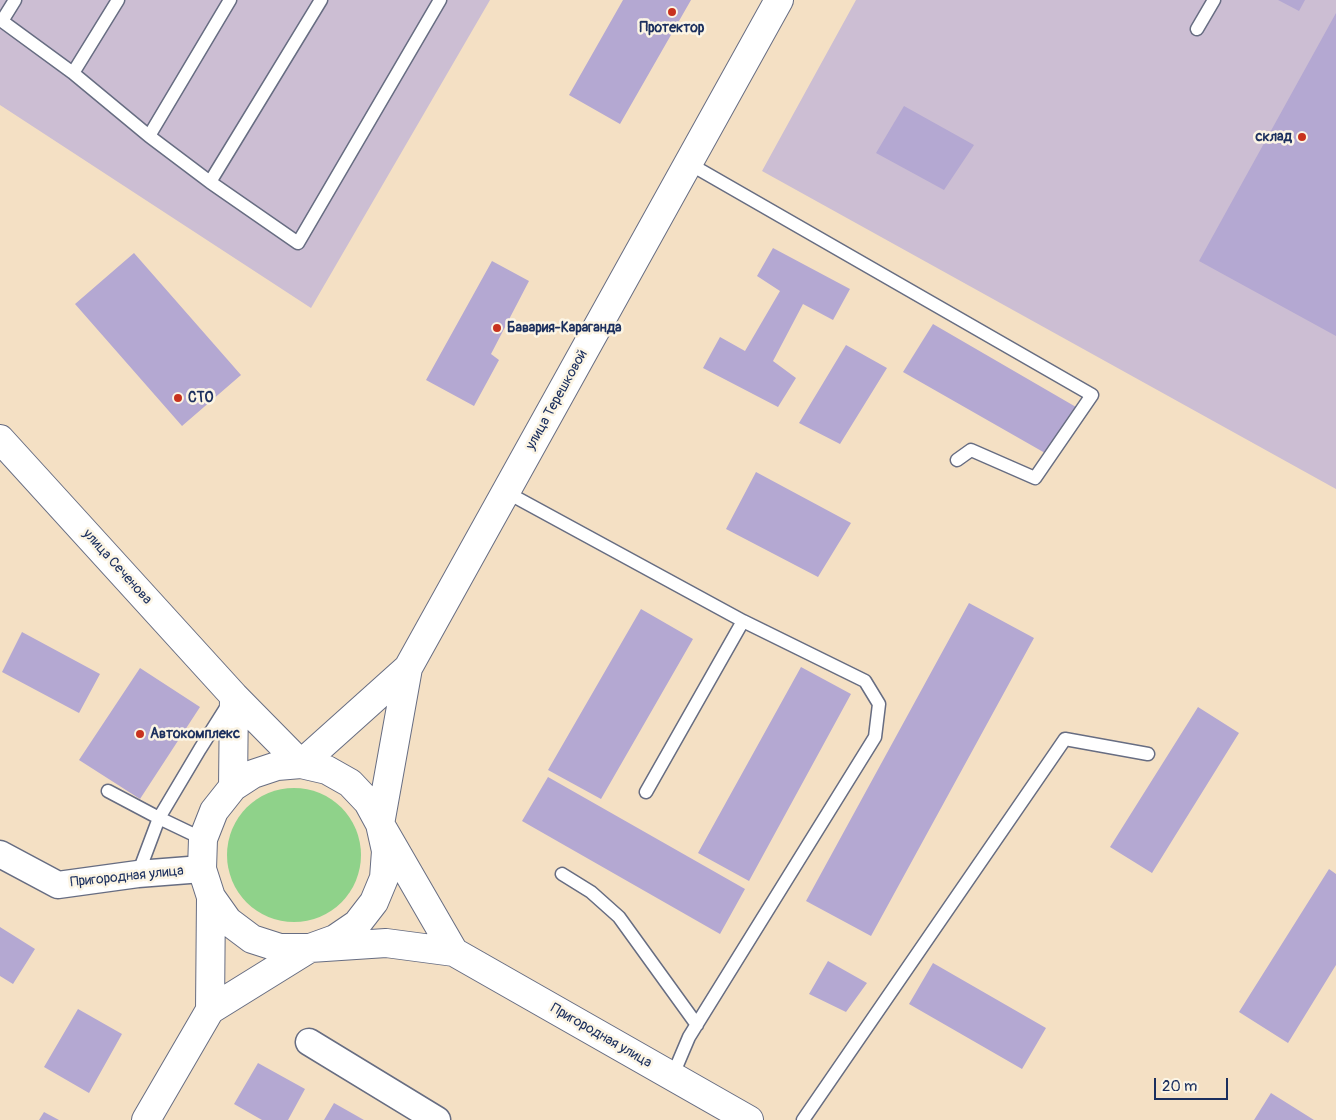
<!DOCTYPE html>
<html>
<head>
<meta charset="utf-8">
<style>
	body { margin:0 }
	#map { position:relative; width:1336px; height:1120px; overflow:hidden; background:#f4e0c4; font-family:Pangolin,sans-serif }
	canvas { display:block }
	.scale { position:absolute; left:1154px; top:1078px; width:74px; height:22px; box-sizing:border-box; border:2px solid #1b2f5e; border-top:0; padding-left:6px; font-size:15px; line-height:18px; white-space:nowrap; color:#1b2f5e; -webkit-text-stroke:4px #fcf5e5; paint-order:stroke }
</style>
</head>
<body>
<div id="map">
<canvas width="1336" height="1120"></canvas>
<div class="scale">20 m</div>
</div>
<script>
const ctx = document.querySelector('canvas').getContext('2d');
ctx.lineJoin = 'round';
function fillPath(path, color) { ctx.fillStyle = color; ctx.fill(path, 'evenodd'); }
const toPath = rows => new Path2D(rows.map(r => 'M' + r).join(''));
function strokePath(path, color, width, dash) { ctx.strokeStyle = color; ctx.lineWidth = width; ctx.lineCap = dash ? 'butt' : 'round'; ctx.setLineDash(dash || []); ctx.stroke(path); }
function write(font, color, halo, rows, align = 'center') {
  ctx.font = font + ' Pangolin,sans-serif'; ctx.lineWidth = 5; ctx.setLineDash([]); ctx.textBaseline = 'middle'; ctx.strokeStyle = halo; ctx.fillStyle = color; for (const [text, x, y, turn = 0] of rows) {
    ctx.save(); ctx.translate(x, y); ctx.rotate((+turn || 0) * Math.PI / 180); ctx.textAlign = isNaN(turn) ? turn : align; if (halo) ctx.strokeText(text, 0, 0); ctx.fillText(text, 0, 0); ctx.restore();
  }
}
fillPath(toPath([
	[0,0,490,0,311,308,0,105],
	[856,0,1336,0,1336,489,762,171]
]), '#ccbed3');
fillPath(toPath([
	'227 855a67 67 0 1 1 134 0a67 67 0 1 1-134 0Z'
]), '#8fd28a');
fillPath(toPath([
	[623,0,691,0,620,124,569,95],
	[1278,0,1305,0,1299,11],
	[1336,13,1336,336,1199,261],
	[904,106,974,145,944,190,876,153],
	[773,248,850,289,833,320,803,304,773,361,796,378,778,407,703,368,720,337,745,351,780,291,757,276],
	[134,253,241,375,182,426,75,304],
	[492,261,529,281,491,354,499,360,474,406,426,380],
	[933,324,1076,407,1045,453,903,372],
	[846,345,887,368,840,444,799,423],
	[756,472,851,523,818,577,726,529],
	[969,603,1034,638,871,936,806,901],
	[641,609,693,639,601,799,548,770],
	[22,632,100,674,79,713,2,672],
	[801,667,851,694,749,881,698,853],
	[140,668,200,707,140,799,79,760],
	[1198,707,1239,733,1152,873,1110,847],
	[548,777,745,889,720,934,522,821],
	[1329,869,1336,874,1336,965,1288,1043,1239,1012],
	[0,927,35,949,13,984,0,976],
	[828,961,867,983,846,1012,809,994],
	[933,963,1046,1028,1022,1069,909,1004],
	[78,1009,122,1034,89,1093,44,1067],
	[258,1063,305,1089,288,1120,262,1120,234,1104],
	[1271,1093,1314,1120,1254,1120],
	[334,1103,364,1120,324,1120],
	[44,1112,59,1120,39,1120]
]), '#b4a8d2');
const lane = toPath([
	[0,20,2,21,15,0],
	[2,21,73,73,118,0],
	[1197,29,1214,0],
	[73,73,149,136,230,0],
	[149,136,210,182,321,0],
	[688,163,1092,395,1035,478,971,450,957,460],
	[210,182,298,243,440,0],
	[506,492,743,621,646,792],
	[108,791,159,818,203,839],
	[138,874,159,818,200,749,229,703],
	[562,874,591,892,619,917,697,1025],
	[672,1077,689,1037,875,737,879,704,865,681,743,621],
	[803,1120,1065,739,1148,754]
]);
const street = toPath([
	[0,854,58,885,138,874,202,869],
	[309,1042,437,1120]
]);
const secondary = toPath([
	[0,439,234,696,301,764],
	[408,668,380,824,454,952],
	[301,764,327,770,350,783,368,802,380,824,386,851,384,878,374,902,357,924,335,939,310,948,280,948,252,939,228,921,211,897,202,869,203,839,214,811,233,787,253,774,277,766,301,764,408,668,779,0],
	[233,787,234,696],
	[210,1010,211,897],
	[146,1120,210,1010,310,948,386,943,454,952,749,1120]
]);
strokePath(lane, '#676d82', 15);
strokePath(street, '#676d82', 29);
strokePath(secondary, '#676d82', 30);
strokePath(lane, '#fff', 12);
strokePath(street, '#fff', 26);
strokePath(secondary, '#fff', 28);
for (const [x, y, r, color] of [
	[672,12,5,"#c8321e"],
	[1302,137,5,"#c8321e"],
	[497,328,5,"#c8321e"],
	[178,398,5,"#c8321e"],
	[140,734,5,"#c8321e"]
]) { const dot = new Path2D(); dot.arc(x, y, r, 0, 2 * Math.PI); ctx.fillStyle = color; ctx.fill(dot); strokePath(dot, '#fcf5e5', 2); }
write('bold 14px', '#1b2f5e', '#fcf5e5', [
	["Протектор",672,28,"center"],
	["склад",1292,137,"right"],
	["Бавария-Караганда",507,328],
	["СТО",188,398],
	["Автокомплекс",150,734]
], 'left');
write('14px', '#1b2f5e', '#fcf5e5', [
	["улица Терешковой",557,400,-61],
	["улица Сеченова",117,567,48],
	["Пригородная улица",127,877,-6],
	["Пригородная улица",601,1036,30]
]);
</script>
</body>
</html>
